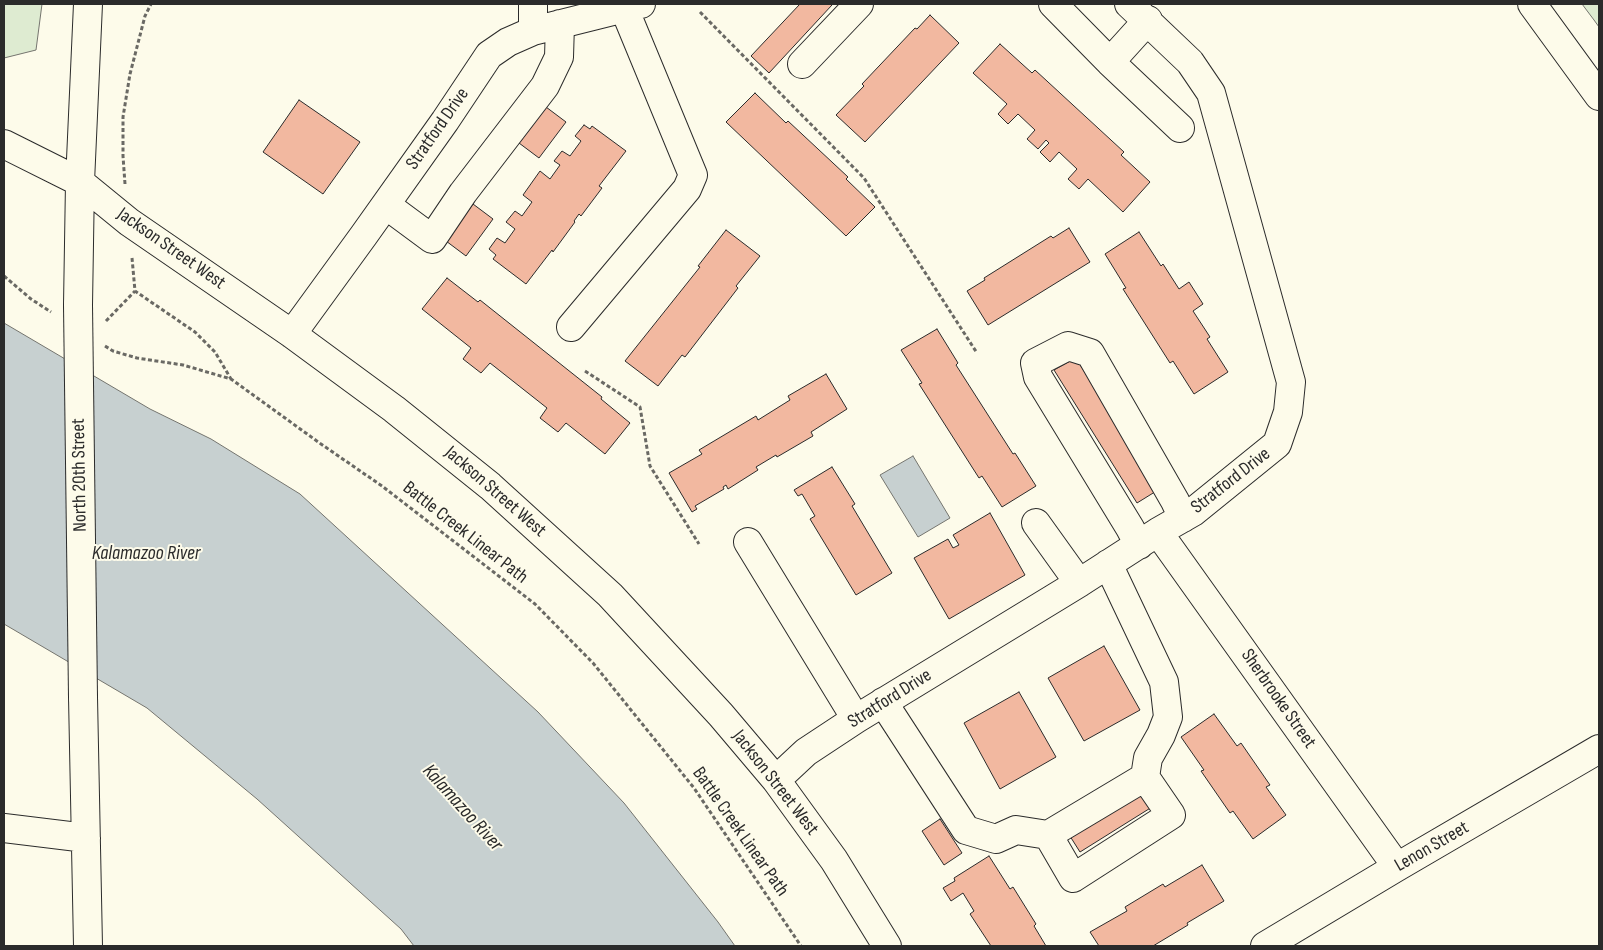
<!DOCTYPE html>
<html>
<head>
<meta charset="utf-8">
<style>
	body { margin:0 }
	#map { position:relative; width:1603px; height:950px; overflow:hidden; background:#fdfbea; font-family:"Sofia Sans Condensed",sans-serif }
	canvas { display:block }
	.frame { position:absolute; inset:0; border:5px solid #2b2b2b; pointer-events:none }
</style>
</head>
<body>
<div id="map">
<canvas width="1603" height="950"></canvas>
<div class="frame"></div>
</div>
<script>
const ctx = document.querySelector('canvas').getContext('2d');
ctx.lineJoin = 'round';
function fillPath(path, color) { ctx.fillStyle = color; ctx.fill(path, 'evenodd'); }
const toPath = rows => new Path2D(rows.map(r => 'M' + r).join(''));
function strokePath(path, color, width, dash) { ctx.strokeStyle = color; ctx.lineWidth = width; ctx.lineCap = dash ? 'butt' : 'round'; ctx.setLineDash(dash || []); ctx.stroke(path); }
function write(font, color, halo, rows, align = 'center') {
  ctx.font = font + ' "Sofia Sans Condensed",sans-serif'; ctx.lineWidth = 4; ctx.setLineDash([]); ctx.textBaseline = 'middle'; ctx.strokeStyle = halo; ctx.fillStyle = color; for (const [text, x, y, turn = 0] of rows) {
    ctx.save(); ctx.translate(x, y); ctx.rotate((+turn || 0) * Math.PI / 180); ctx.textAlign = isNaN(turn) ? turn : align; if (halo) ctx.strokeText(text, 0, 0); ctx.fillText(text, 0, 0); ctx.restore();
  }
}
const green = toPath([
	[4,4,42,4,36,50,4,58,4,4],
	[1582,4,1599,4,1599,27,1594,20,1582,4]
]);
fillPath(green, '#deebd1');
strokePath(green, '#74746e', 1);
const water = toPath([
	[4,323,150,409,211,439,300,494,538,712,624,803,718,922,735,946,414,946,401,929,257,799,147,708,4,624,4,323],
	[913,456,950,518,918,537,880,475,913,456]
]);
fillPath(water, '#c7d0d0');
strokePath(water, '#74746e', 1);
const building = toPath([
	[800,4,830,4,832,5,769,73,751,56,800,4],
	[930,15,959,43,865,142,836,115,864,86,862,84,915,28,917,29,930,15],
	[1000,44,1032,73,1035,70,1124,152,1121,155,1150,182,1123,212,1088,179,1079,189,1068,179,1077,169,1059,152,1050,162,1040,152,1049,143,1046,140,1038,149,1027,139,1035,130,1018,114,1008,124,998,114,1007,104,973,73,1000,44],
	[755,93,786,123,788,121,848,177,846,179,875,207,846,236,726,122,755,93],
	[299,100,360,142,323,194,263,152,299,100],
	[546,107,566,122,539,158,519,143,546,107],
	[584,125,590,129,592,126,626,151,599,186,602,188,581,216,579,214,574,221,575,222,553,252,552,250,526,284,493,259,496,255,489,249,497,238,505,243,515,229,506,222,515,211,522,216,532,202,523,195,540,171,550,179,560,165,554,161,562,151,570,156,581,141,575,136,584,125],
	[473,204,493,219,466,256,446,241,473,204],
	[1069,228,1090,262,988,325,967,291,985,280,984,278,1051,236,1053,238,1069,228],
	[726,230,760,256,736,286,738,288,685,357,682,355,658,386,625,361,700,267,698,266,726,230],
	[1139,232,1161,266,1163,264,1179,289,1189,282,1203,304,1193,311,1210,337,1207,339,1228,372,1194,394,1173,361,1170,363,1123,289,1126,288,1105,254,1139,232],
	[447,278,478,302,480,300,602,397,601,399,630,423,605,454,566,423,558,432,540,418,547,408,490,363,481,373,463,359,471,348,422,309,447,278],
	[937,329,958,363,956,365,1013,454,1015,453,1036,486,1002,507,982,476,979,478,919,384,922,383,901,350,937,329],
	[1076,358,1158,490,1137,503,1054,370,1076,358],
	[826,374,847,409,811,432,813,436,777,457,776,455,756,467,758,470,728,489,726,485,723,487,724,489,695,506,697,509,692,512,669,473,702,454,699,450,756,416,758,420,790,400,788,396,826,374],
	[832,467,855,504,852,506,892,573,856,595,810,519,815,516,802,494,798,496,794,490,832,467],
	[990,513,1025,575,949,619,914,558,948,539,953,548,959,545,953,535,990,513],
	[1104,646,1140,710,1084,741,1048,678,1104,646],
	[1019,692,1056,757,1000,789,964,723,1019,692],
	[1214,714,1237,746,1241,743,1270,785,1266,787,1286,815,1253,839,1233,811,1230,813,1201,771,1204,770,1181,737,1214,714],
	[1140,788,1152,807,1080,852,1068,833,1140,788],
	[940,819,962,853,944,865,922,831,940,819],
	[989,856,1010,889,1013,887,1036,924,1034,926,1046,946,991,946,970,914,974,911,963,893,951,901,943,888,955,881,954,878,989,856],
	[1202,865,1224,901,1187,923,1188,925,1153,946,1099,946,1090,932,1127,911,1125,907,1163,884,1165,887,1202,865]
]);
fillPath(building, '#f2b8a0');
strokePath(building, '#2b2b2b', 1);
const minor = toPath([
	[533,4,533,31],
	[1053,4,1110,62,1180,128],
	[1110,62,1148,20],
	[802,64,859,4],
	[4,144,80,182,129,222,292,334,394,409,490,486,610,595,721,715,776,780,834,860,887,946],
	[386,205,432,239,463,193,545,86,559,57,560,24],
	[78,305,80,182,88,4],
	[571,327,687,189,693,175,624,8],
	[292,334,364,235,445,121,489,55,508,42,533,31,641,4],
	[1036,523,1079,583],
	[1158,532,1397,867],
	[748,542,856,719],
	[1139,545,1130,528,1038,377,1035,363,1068,346,1090,353,1175,501,1183,518],
	[83,697,88,946],
	[883,702,966,830,996,839,1016,830,1048,835,1145,777,1148,758,1161,735,1168,717,1164,682,1108,564],
	[776,780,806,752,856,719,1079,583,1158,532,1193,512,1277,444,1288,412,1291,382,1211,93,1190,62,1129,4],
	[4,828,86,838],
	[1048,835,1073,878,1171,815,1145,777],
	[1265,946,1397,867,1599,749]
]);
const highway = toPath([
	[1532,4,1599,96]
]);
strokePath(minor, '#2b2b2b', 30);
strokePath(highway, '#2b2b2b', 30);
strokePath(toPath([
	[700,12,864,178,977,353],
	[125,184,123,156,123,117,130,74,145,16,151,4],
	[132,258,135,291,195,332,215,352,231,379],
	[4,276,31,299,51,312],
	[106,321,135,291],
	[105,346,113,351,137,358,183,365,231,379,321,444,382,486,535,604,593,663,694,788,801,946],
	[585,371,640,407,650,466,699,544]
]), '#6a6964', 3, [4, 2.5]);
strokePath(minor, '#fdfbea', 28);
strokePath(highway, '#fdfbea', 28);
const minorBridge = toPath([
	[78,305,83,697]
]);
strokePath(minorBridge, '#2b2b2b', 30, []);
strokePath(minorBridge, '#fdfbea', 28);
write('19px', '#2b2b2b', '#fdfbea', [
	["Stratford Drive",438,129,-55],
	["Jackson Street West",171,249,35],
	["North 20th Street",80,475,-91],
	["Stratford Drive",1231,481,-38],
	["Jackson Street West",495,492,41],
	["Battle Creek Linear Path",465,533,38],
	["Stratford Drive",890,699,-32],
	["Sherbrooke Street",1278,699,55],
	["Jackson Street West",775,783,52],
	["Battle Creek Linear Path",740,832,55],
	["Lenon Street",1432,847,-30]
]);
write('italic 20px', '#2b2b2b', '#fdfbea', [
	["Kalamazoo River",146,554],
	["Kalamazoo River",462,808,48]
]);
</script>
</body>
</html>
